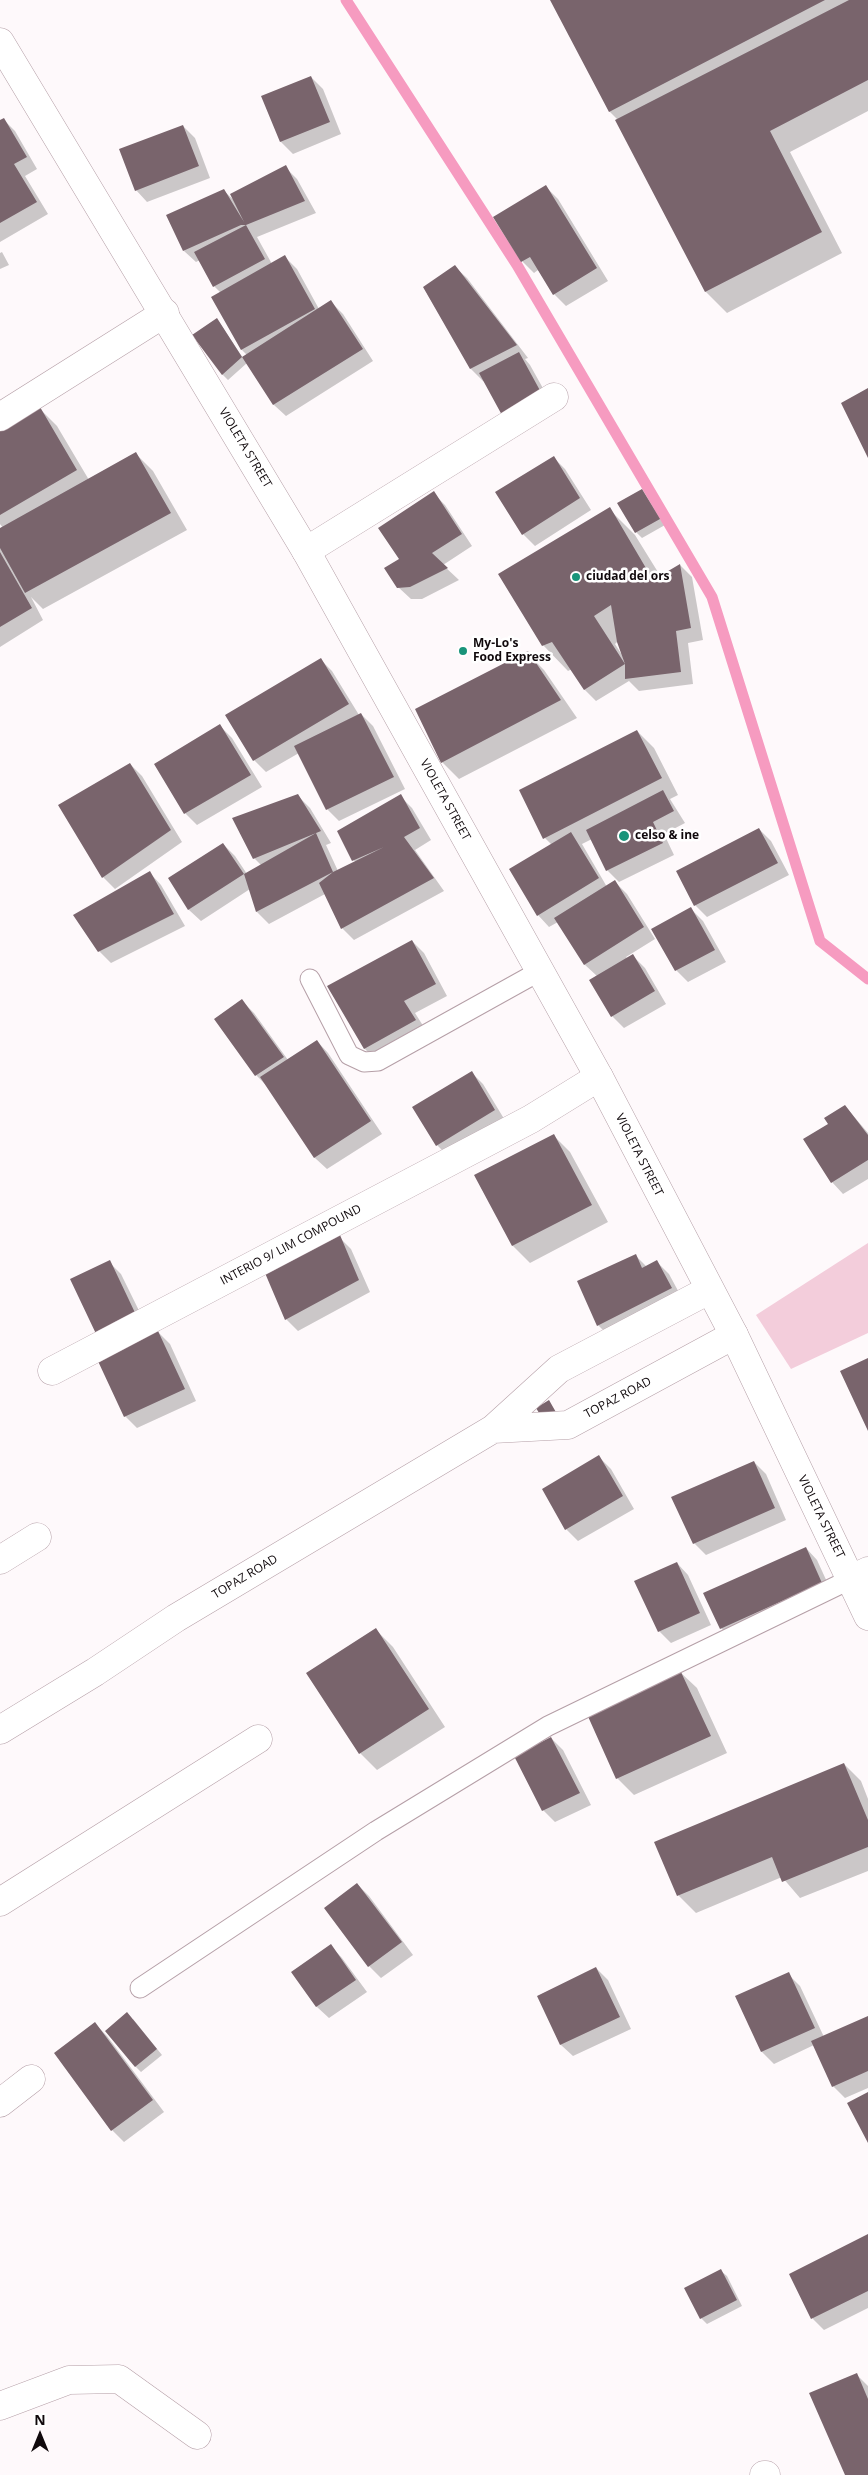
<!DOCTYPE html>
<html>
<head>
<meta charset="utf-8">
<style>
	body { margin:0 }
	#map { position:relative; width:868px; height:2475px; overflow:hidden; background:#fef9fb; font-family:"Open Sans",sans-serif }
	canvas { display:block }
	.north { position:absolute; left:15px; top:2410px; width:50px; height:50px; -webkit-text-stroke:4px #fff; paint-order:stroke; rotate:0deg; font-size:14px; font-weight:700; line-height:20px; text-align:center; color:#10090c }
	.north::after { content:''; display:block; margin:auto; width:18px; height:22px; background:#10090c; clip-path:polygon(50% 0,100% 100%,50% 72%,0 100%) }
</style>
</head>
<body>
<div id="map">
<canvas width="868" height="2475"></canvas>
<div class="north">N</div>
</div>
<script>
const ctx = document.querySelector('canvas').getContext('2d');
ctx.lineJoin = 'round';
function fillPath(path, color) { ctx.fillStyle = color; ctx.fill(path, 'evenodd'); }
const toPath = rows => new Path2D(rows.map(r => 'M' + r).join(''));
function strokePath(path, color, width, dash) { ctx.strokeStyle = color; ctx.lineWidth = width; ctx.lineCap = dash ? 'butt' : 'round'; ctx.setLineDash(dash || []); ctx.stroke(path); }
function write(font, color, halo, rows, align = 'center') {
  ctx.font = font + ' "Open Sans",sans-serif'; ctx.lineWidth = 5; ctx.setLineDash([]); ctx.textBaseline = 'middle'; ctx.strokeStyle = halo; ctx.fillStyle = color; for (const [text, x, y, turn = 0] of rows) {
    ctx.save(); ctx.translate(x, y); ctx.rotate((+turn || 0) * Math.PI / 180); ctx.textAlign = isNaN(turn) ? turn : align; if (halo) ctx.strokeText(text, 0, 0); ctx.fillText(text, 0, 0); ctx.restore();
  }
}
fillPath(toPath([
	[868,1243,868,1333,791,1369,756,1315]
]), '#f3cddb');
fillPath(toPath([
	[551,0,868,0,868,111,790,152,842,253,727,313,706,292,618,120,610,112],
	[311,77,323,89,341,134,293,154,281,142,263,97],
	[3,119,15,131,37,169,25,176,48,214,0,242,0,121],
	[183,126,195,138,210,178,147,202,136,190],
	[285,167,297,179,316,213,257,237,272,264,285,257,297,269,319,309,331,302,343,314,373,361,286,416,274,405,247,363,228,380,222,374,217,319,243,358,247,355,242,350,212,297,221,293,214,286,200,260,196,262,184,251,224,191,236,202],
	[546,187,558,199,608,281,566,306,554,294,538,270,534,273,522,261],
	[2,252,9,265,0,269,0,253],
	[455,267,467,278,528,358,525,359,530,365,554,408,483,381,471,369,424,288],
	[40,409,57,426,89,480,136,454,153,471,187,530,43,609,31,597,43,620,0,647,0,529,3,528,0,524,0,432],
	[553,457,565,469,591,510,535,546,523,534],
	[642,490,665,525,642,538,636,532],
	[433,493,445,505,472,546,443,565,459,580,422,599,411,599,398,587,400,560],
	[609,509,635,535,661,577,680,565,692,577,703,640,688,643,693,684,639,691,629,681,596,701,584,689,572,669,568,671,543,645],
	[618,641,622,655,615,644],
	[527,653,544,670,577,718,459,779,442,762],
	[320,659,332,671,359,715,361,714,373,726,405,789,339,821,327,809,299,753,266,772,254,760],
	[220,726,232,738,262,787,197,825,185,813],
	[637,731,654,748,678,795,670,799,685,823,664,834,674,855,619,882,607,870,592,839,582,844,607,887,615,882,627,894,655,939,626,957,628,959,633,956,645,968,666,1004,624,1028,612,1016,597,976,584,964,558,922,549,927,538,915,552,845,545,838],
	[130,764,142,776,182,842,115,889,103,877],
	[298,796,310,808,331,843,326,845,338,871,356,862,353,860,400,796,412,808,431,840,415,850,444,891,354,940,342,928,325,894,269,924,257,912,250,889,201,921,189,910,169,879,223,844,235,856,247,874,262,866,254,858],
	[759,829,771,841,789,875,707,917,695,905],
	[150,873,161,885,185,926,111,963,99,951,75,915],
	[691,909,703,921,726,962,688,982,676,970],
	[412,941,424,953,447,996,415,1013,427,1032,377,1061,365,1049,329,987],
	[242,1001,254,1013,288,1060,317,1041,328,1053,382,1134,327,1169,315,1158,269,1088,256,1075,216,1019],
	[472,1073,483,1084,506,1122,449,1157,437,1145],
	[845,1106,868,1133,868,1179,843,1194,832,1182,830,1125],
	[553,1135,570,1152,608,1222,530,1263,513,1246,475,1176],
	[339,1237,351,1249,370,1292,298,1331,286,1319],
	[635,1255,647,1267,657,1262,669,1274,683,1300,610,1337,598,1325],
	[109,1262,121,1274,149,1331,111,1349],
	[158,1332,170,1344,196,1401,137,1428,125,1416],
	[599,1457,611,1469,634,1509,578,1541,566,1529],
	[754,1462,766,1474,786,1520,706,1555,694,1543],
	[806,1548,817,1560,833,1595,733,1640,721,1628],
	[677,1563,688,1575,711,1625,671,1643,659,1631,636,1582],
	[376,1630,393,1647,445,1727,377,1770,360,1753],
	[680,1672,697,1688,727,1753,634,1795,617,1778],
	[551,1738,563,1750,591,1805,555,1822,543,1810],
	[844,1764,861,1781,868,1799,868,1871,800,1898,782,1877,696,1913,679,1896,656,1842],
	[357,1884,369,1896,413,1955,381,1978,369,1966],
	[331,1946,342,1958,367,1992,329,2018,317,2007,292,1972],
	[596,1968,608,1980,631,2029,573,2056,561,2045,538,1996],
	[788,1974,800,1986,824,2037,868,2017,868,2088,845,2098,833,2086,814,2045,774,2064,762,2052,736,1997],
	[133,2019,162,2055,141,2072,135,2066],
	[95,2024,107,2036,164,2112,124,2142,112,2130],
	[868,2235,868,2308,824,2330,813,2319,790,2275],
	[721,2271,727,2276,742,2306,707,2324,701,2318],
	[856,2374,868,2386,868,2475,846,2475]
]), '#0003');
strokePath(toPath([
	[346,0,517,265,712,597,820,941,868,979]
]), '#f69bc0', 11);
fillPath(toPath([
	[550,0,825,0,609,112],
	[849,0,868,0,868,80,770,131,822,232,705,292,615,120],
	[311,76,330,122,280,142,261,96],
	[4,118,27,157,14,164,37,202,0,223,0,120],
	[183,125,199,166,135,191,119,149],
	[286,165,305,201,246,225,241,225,183,251,166,215,224,189,244,222,230,194],
	[546,185,597,268,553,295,530,257,521,262,493,217],
	[246,225,265,259,213,287,194,252],
	[285,255,315,309,241,350,211,297],
	[455,265,517,345,470,369,423,287],
	[331,300,363,349,273,405,242,357],
	[217,318,242,357,222,375,192,335],
	[519,352,543,396,503,417,479,373],
	[868,388,868,458,841,403],
	[40,407,77,470,0,515,0,431],
	[136,452,171,513,25,593,0,548,0,528],
	[554,456,580,498,522,535,495,492],
	[642,489,660,519,635,533,617,503],
	[434,491,462,534,432,553,448,568,410,587,397,588,384,568,399,559,378,528],
	[610,507,653,580,680,564,691,628,676,631,681,672,625,679,625,664,584,690,552,642,542,646,498,574],
	[611,605,617,642,625,664,594,616],
	[0,552,32,608,0,627],
	[528,651,561,700,441,763,415,709],
	[321,658,349,704,253,761,225,715],
	[361,713,394,777,326,810,294,746],
	[220,724,251,775,184,814,154,764],
	[637,730,662,778,543,839,519,790],
	[130,763,171,830,102,878,58,805],
	[663,790,674,811,653,822,663,843,606,871,586,830],
	[298,794,321,831,253,859,232,818],
	[401,794,420,828,404,837,434,878,341,929,319,883,333,872,384,847,352,861,337,831],
	[759,828,778,863,694,906,676,871],
	[571,832,599,878,537,916,509,869],
	[316,833,333,872,256,912,244,874,188,910,168,878,223,843,244,874],
	[150,871,174,914,98,952,73,915],
	[615,880,644,927,584,965,554,918],
	[691,907,715,950,675,971,651,929],
	[412,940,436,984,404,1001,416,1020,364,1049,327,986],
	[633,954,655,991,611,1017,589,980],
	[242,999,284,1057,255,1076,214,1019],
	[317,1040,371,1121,314,1158,260,1077],
	[472,1071,495,1110,436,1146,412,1107],
	[845,1105,868,1135,868,1160,831,1183,803,1139,828,1124,824,1118],
	[554,1134,592,1205,512,1246,474,1175],
	[340,1235,359,1280,285,1320,265,1273],
	[636,1254,642,1268,657,1260,672,1288,597,1326,577,1281],
	[110,1260,138,1319,98,1338,70,1279],
	[158,1331,185,1389,124,1417,97,1359],
	[868,1358,868,1431,840,1371],
	[549,1400,557,1414,544,1421,536,1408],
	[599,1455,623,1496,565,1530,542,1489],
	[754,1461,775,1508,693,1544,671,1497],
	[806,1547,822,1583,720,1629,703,1593],
	[677,1562,700,1613,658,1632,634,1581],
	[376,1628,429,1709,359,1754,306,1673],
	[680,1670,711,1736,616,1779,586,1712],
	[551,1737,580,1793,542,1811,514,1756],
	[844,1763,868,1820,868,1847,782,1882,772,1857,677,1896,654,1842],
	[357,1883,402,1942,368,1967,324,1908],
	[331,1944,356,1980,316,2007,291,1972],
	[596,1967,620,2017,560,2045,537,1996],
	[789,1972,815,2028,761,2052,735,1996],
	[127,2012,157,2049,135,2067,105,2031],
	[868,2016,868,2071,832,2087,811,2041],
	[95,2022,153,2100,111,2131,54,2053],
	[868,2092,868,2143,847,2103],
	[868,2234,868,2291,811,2319,789,2274],
	[721,2269,737,2300,700,2319,684,2288],
	[857,2373,868,2399,868,2475,845,2475,809,2393]
]), '#79646c');
const lane = toPath([
	[310,979,349,1055,364,1062,378,1061,540,971],
	[140,1988,376,1831,548,1726,851,1579]
]);
const street = toPath([
	[0,417,165,313],
	[306,551,554,397],
	[52,1371,531,1119,599,1077],
	[493,1429,568,1425,734,1335],
	[0,1560,37,1537],
	[851,1579,868,1571],
	[0,1730,95,1672,176,1618,493,1429,559,1369,709,1290],
	[0,1902,258,1739],
	[0,2103,31,2079],
	[0,2406,69,2380,119,2379,197,2435],
	[764,2475,766,2475]
]);
const secondary = toPath([
	[0,42,306,551,599,1077,734,1335,868,1616]
]);
strokePath(lane, '#b59fa7', 21);
strokePath(street, '#b59fa7', 29);
strokePath(secondary, '#b59fa7', 29);
strokePath(lane, '#fff', 19);
strokePath(street, '#fff', 28);
strokePath(secondary, '#fff', 28);
for (const [x, y, r, color] of [
	[576,577,5,"#19947a"],
	[463,651,5,"#19947a"],
	[624,836,6,"#19947a"]
]) { const dot = new Path2D(); dot.arc(x, y, r, 0, 2 * Math.PI); ctx.fillStyle = color; ctx.fill(dot); strokePath(dot, '#fff', 2); }
write('12px', '#10090c', '#fff', [
	["VIOLETA STREET",245,448,59],
	["VIOLETA STREET",445,800,61],
	["VIOLETA STREET",639,1155,63],
	["INTERIO 9/ LIM COMPOUND",291,1245,-28],
	["TOPAZ ROAD",618,1398,-28],
	["VIOLETA STREET",821,1517,64],
	["TOPAZ ROAD",245,1577,-31]
]);
write('bold 12px', '#10090c', '#fff', [
	["ciudad del ors",586,577],
	["My-Lo's",473,644],
	["Food Express",473,658],
	["celso & ine",635,836]
], 'left');
</script>
</body>
</html>
